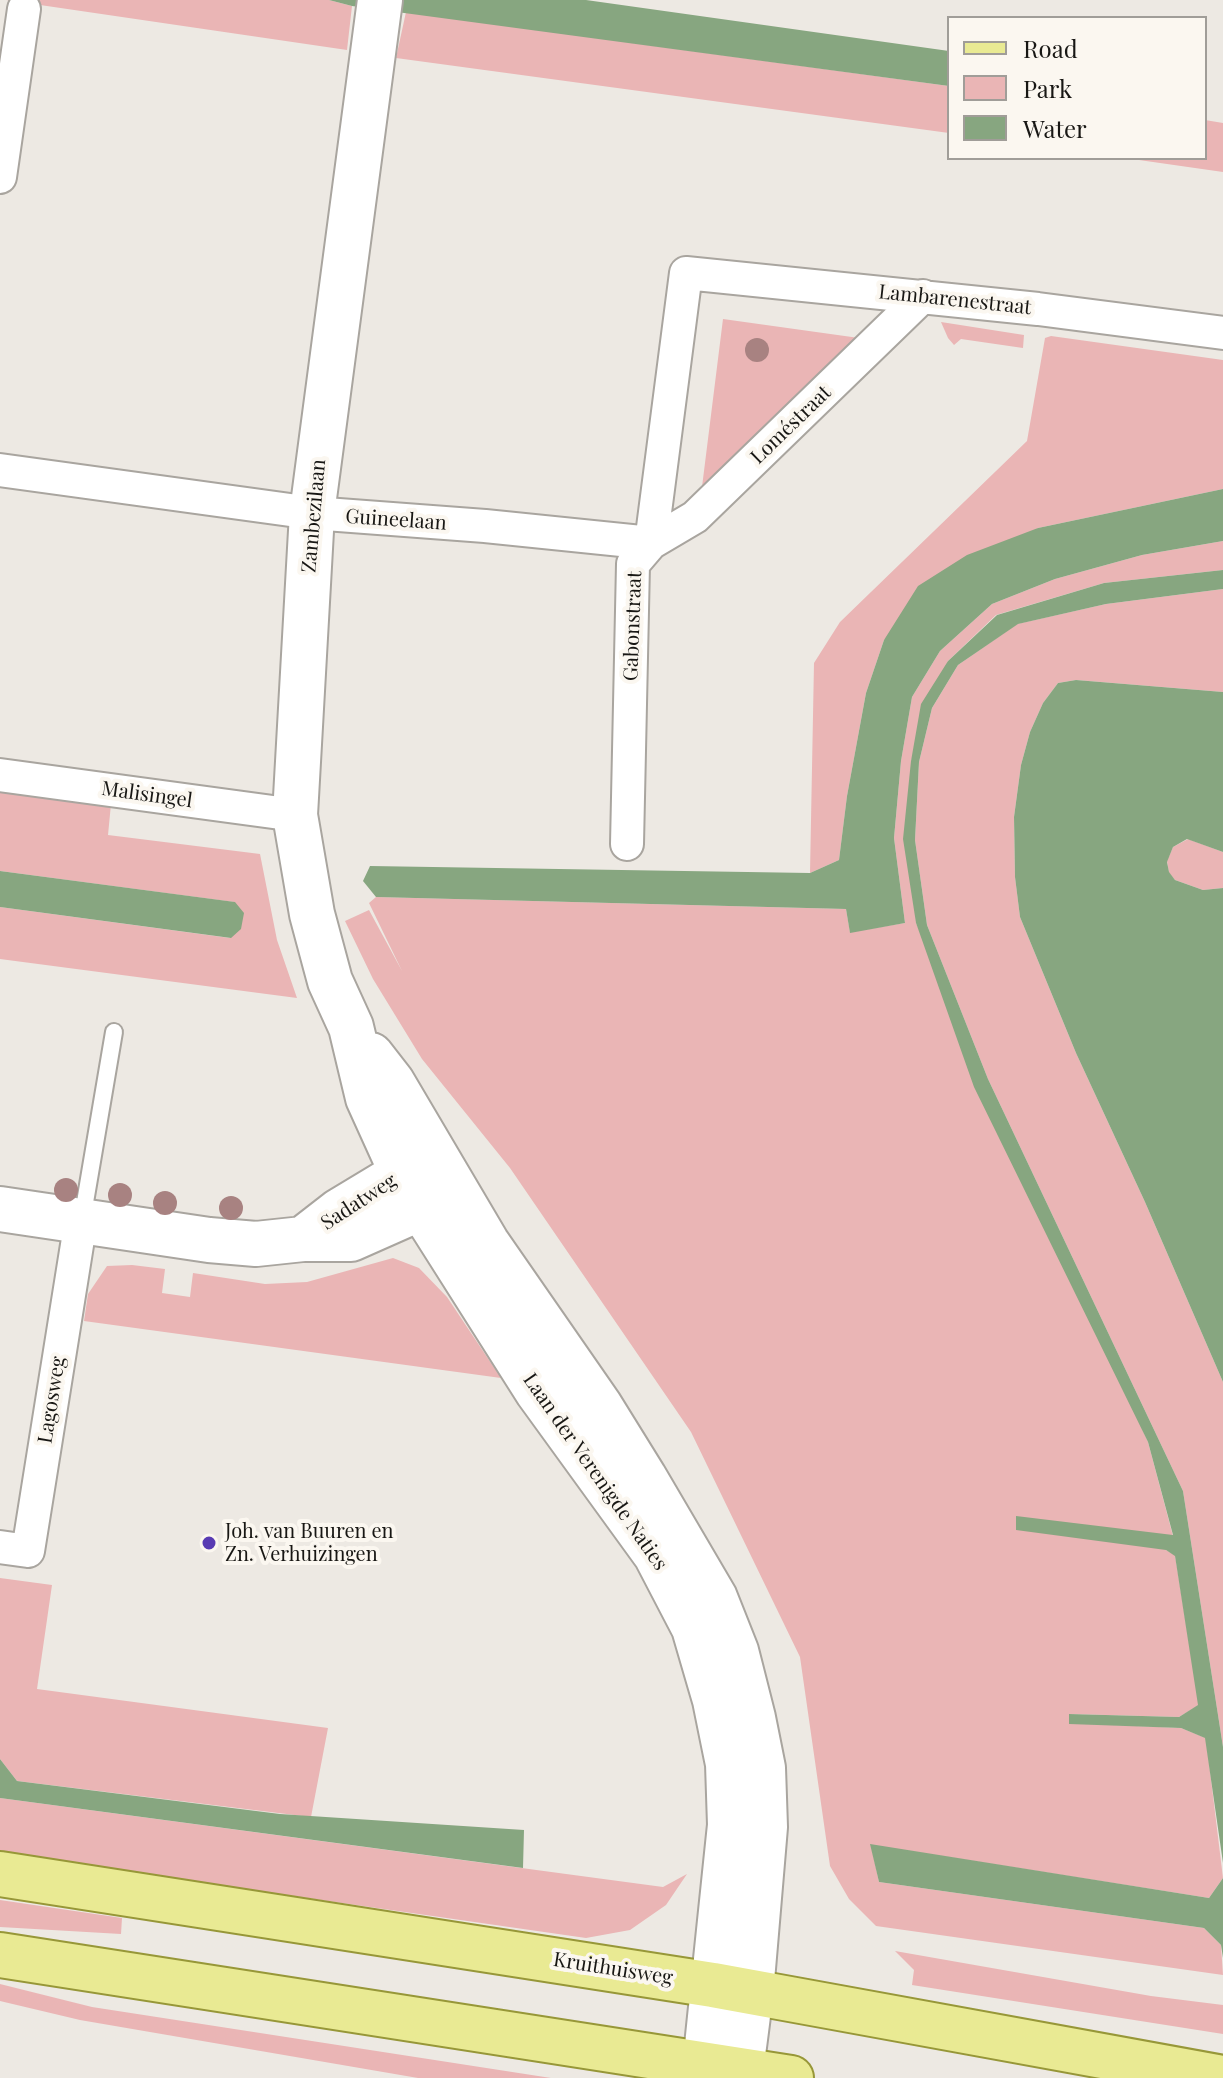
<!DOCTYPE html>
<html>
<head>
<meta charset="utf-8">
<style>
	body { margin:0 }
	#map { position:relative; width:1223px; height:2078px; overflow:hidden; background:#ede9e3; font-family:"Playfair Display",serif }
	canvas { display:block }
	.legend { position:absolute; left:947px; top:16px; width:260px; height:144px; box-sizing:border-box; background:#fbf7f0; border:2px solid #a09d98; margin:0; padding:10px 14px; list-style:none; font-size:24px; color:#181714 }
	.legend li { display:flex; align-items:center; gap:16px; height:40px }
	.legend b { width:40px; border:2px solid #a09d98 }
</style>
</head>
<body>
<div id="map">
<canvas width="1223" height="2078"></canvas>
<ul class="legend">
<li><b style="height:10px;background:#e9ea93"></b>Road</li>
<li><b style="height:22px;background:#eab5b5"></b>Park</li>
<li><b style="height:22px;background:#87a680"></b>Water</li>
</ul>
</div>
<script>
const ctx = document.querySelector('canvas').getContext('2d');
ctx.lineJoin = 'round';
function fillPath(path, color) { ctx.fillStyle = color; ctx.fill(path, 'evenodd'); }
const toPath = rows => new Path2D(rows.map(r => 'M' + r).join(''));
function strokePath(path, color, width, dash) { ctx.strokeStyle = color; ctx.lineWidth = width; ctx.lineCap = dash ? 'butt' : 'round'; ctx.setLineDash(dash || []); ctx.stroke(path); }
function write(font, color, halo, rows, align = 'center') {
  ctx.font = font + ' "Playfair Display",serif'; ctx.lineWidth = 8; ctx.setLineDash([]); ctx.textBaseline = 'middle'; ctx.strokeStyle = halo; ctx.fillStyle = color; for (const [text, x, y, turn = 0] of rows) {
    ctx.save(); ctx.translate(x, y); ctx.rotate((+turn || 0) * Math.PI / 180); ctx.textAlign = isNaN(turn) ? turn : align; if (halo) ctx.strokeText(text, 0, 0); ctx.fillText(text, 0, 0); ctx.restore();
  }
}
fillPath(toPath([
	[6,0,329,0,352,6,347,50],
	[406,12,949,86,949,133,396,58],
	[1205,120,1223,123,1223,172,1125,158,1205,158],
	[723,319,859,338,718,480,702,487],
	[941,322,1024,335,1023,348,961,339,954,345,948,338],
	[1051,336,1223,360,1223,489,1038,528,884,640,866,693,847,796,839,860,810,873,814,663,840,622,1027,441,1045,338],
	[1223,541,1223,570,1104,583,996,615,948,661,911,761,916,923,1148,1442,1173,1536,1166,1550,1175,1555,1199,1705,1179,1717,1070,1714,1069,1723,1181,1728,1206,1738,1223,1878,1209,1898,871,1845,879,1882,1204,1928,1221,1945,1223,1975,876,1926,849,1899,830,1866,800,1657,691,1432,510,1168,422,1059,373,979,345,921,369,910,402,971,369,903,376,897,846,909,850,932,905,923,894,838,901,761,912,697,940,651,992,604,1055,579,1142,555],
	[1223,589,1223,692,1076,680,1058,683,1043,703,1030,732,1021,765,1014,817,1015,877,1020,917,1076,1053,1145,1202,1223,1382,1223,1747,1183,1491,988,1079,927,925,915,840,919,762,932,708,958,665,1017,624,1106,604],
	[0,790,111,804,108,835,260,854,277,940,297,998,0,959,0,907,230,938,234,902,0,871],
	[1188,839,1223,852,1223,888,1203,890,1175,880,1169,873,1167,861,1173,847],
	[393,1258,419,1268,447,1297,501,1378,84,1321,88,1294,107,1266,132,1265,165,1269,162,1293,190,1297,193,1273,265,1284,307,1282],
	[0,1578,52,1585,37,1689,328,1728,311,1817,17,1781,0,1759],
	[0,1798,663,1887,687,1874,666,1905,630,1930,586,1938,0,1854],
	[0,1900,122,1918,121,1934,0,1927],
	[895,1951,1151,1996,1223,2005,1223,2034,912,1985,914,1970],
	[0,1984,92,2007,551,2078,418,2078,80,2020,0,2001]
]), '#eab5b5');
fillPath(toPath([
	[329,0,586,0,949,51,949,86,352,6],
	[1223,489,1223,541,1142,555,1055,579,992,604,940,651,912,697,901,761,894,838,905,923,850,933,846,909,376,897,363,881,370,866,810,873,839,860,847,796,866,693,884,640,918,586,967,555,1038,528],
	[1223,570,1223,589,1106,604,1018,624,958,665,932,708,919,762,915,840,927,925,988,1079,1183,1491,1223,1747,1223,1863,1205,1738,1181,1728,1069,1724,1069,1714,1179,1717,1198,1705,1175,1556,1166,1550,1016,1530,1016,1516,1173,1535,1148,1442,974,1087,916,923,903,839,911,761,921,704,948,661,997,615,1104,583],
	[1076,680,1223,692,1223,852,1187,839,1173,847,1167,862,1169,872,1175,880,1203,890,1223,888,1223,1382,1145,1202,1076,1053,1020,917,1015,877,1014,817,1021,765,1030,732,1043,703,1058,683],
	[0,871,235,902,244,913,241,929,231,938,0,907],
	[0,1759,17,1781,280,1814,524,1830,523,1868,0,1798],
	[870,1844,1209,1898,1223,1878,1223,1958,1221,1945,1204,1928,879,1882]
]), '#87a680');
const lane = toPath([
	[82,1220,114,1032]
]);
const street = toPath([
	[0,177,24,9],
	[0,470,312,513,485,526,651,543,695,517,923,296],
	[0,775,295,815],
	[627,844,633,564,651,543,686,273,1038,309,1223,333],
	[0,1547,28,1551,81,1220]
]);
const secondary = toPath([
	[380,0,312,513,295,815,312,914,330,981,351,1027,368,1098,402,1173,421,1208,537,1391,656,1555,694,1628,715,1700,728,1764,730,1825,705,2065],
	[371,1055,392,1082,487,1243,600,1406,644,1477,715,1598,736,1651,753,1718,763,1768,765,1827,751,1992,741,2070],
	[0,1209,209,1240,256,1244,303,1239,351,1239,421,1208,439,1187],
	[303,1239,339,1211,402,1173,433,1177]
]);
const primary = toPath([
	[0,1874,713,1985,1223,2078],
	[0,1955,791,2078]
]);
strokePath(lane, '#a9a59f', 20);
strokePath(street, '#a9a59f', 36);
strokePath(secondary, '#a9a59f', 48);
strokePath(primary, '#979738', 48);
strokePath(lane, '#fff', 16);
strokePath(street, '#fff', 32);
strokePath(secondary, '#fff', 44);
strokePath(primary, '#e9ea93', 44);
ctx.fillStyle = '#a88281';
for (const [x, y] of [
	[757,350],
	[66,1190],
	[120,1195],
	[165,1203],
	[231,1208]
]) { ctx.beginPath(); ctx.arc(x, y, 12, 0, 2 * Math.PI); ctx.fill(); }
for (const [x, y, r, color] of [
	[209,1543,8,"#583bb3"]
]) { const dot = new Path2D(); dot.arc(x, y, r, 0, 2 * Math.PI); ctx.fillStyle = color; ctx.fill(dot); strokePath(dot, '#fbf7f0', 3); }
write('20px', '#181714', '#fbf7f0', [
	["Lambarenestraat",955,300,6],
	["Loméstraat",791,425,-44],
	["Zambezilaan",314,516,-85],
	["Guineelaan",396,520,4],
	["Gabonstraat",633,626,-88],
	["Malisingel",147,795,8],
	["Sadatweg",359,1202,-33],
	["Lagosweg",52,1400,-81],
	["Laan der Verenigde Naties",595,1472,55],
	["Kruithuisweg",613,1969,9]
]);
write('20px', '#181714', '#fbf7f0', [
	["Joh. van Buuren en",225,1532],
	["Zn. Verhuizingen",225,1555]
], 'left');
</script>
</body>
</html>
